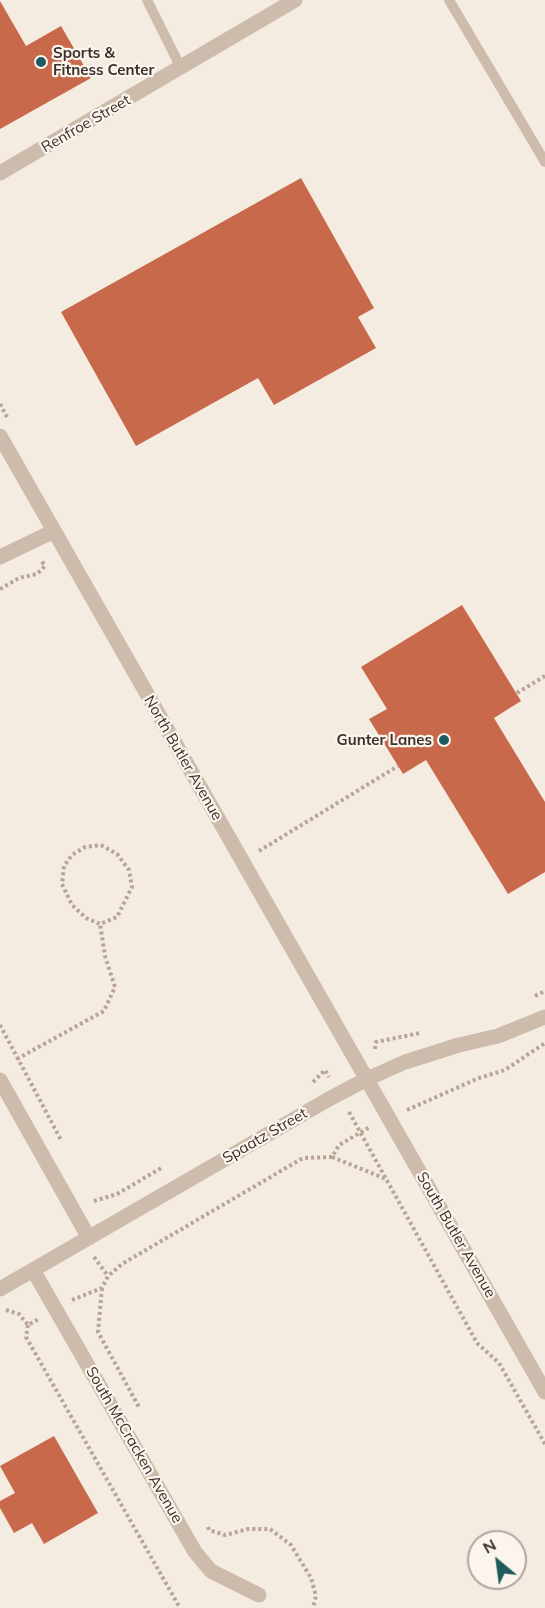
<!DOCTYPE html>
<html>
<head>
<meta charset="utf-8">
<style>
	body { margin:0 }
	#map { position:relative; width:545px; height:1608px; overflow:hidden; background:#f4ebe1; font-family:Mulish,sans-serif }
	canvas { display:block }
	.north { position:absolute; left:467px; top:1530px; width:60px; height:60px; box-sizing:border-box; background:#fbf5ee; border:2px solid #aea6a0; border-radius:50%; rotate:331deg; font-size:16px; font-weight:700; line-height:24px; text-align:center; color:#3b302b }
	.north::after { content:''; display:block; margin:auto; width:21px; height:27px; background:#1f5a5e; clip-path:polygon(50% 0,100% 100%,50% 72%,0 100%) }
</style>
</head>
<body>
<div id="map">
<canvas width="545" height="1608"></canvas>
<div class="north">N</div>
</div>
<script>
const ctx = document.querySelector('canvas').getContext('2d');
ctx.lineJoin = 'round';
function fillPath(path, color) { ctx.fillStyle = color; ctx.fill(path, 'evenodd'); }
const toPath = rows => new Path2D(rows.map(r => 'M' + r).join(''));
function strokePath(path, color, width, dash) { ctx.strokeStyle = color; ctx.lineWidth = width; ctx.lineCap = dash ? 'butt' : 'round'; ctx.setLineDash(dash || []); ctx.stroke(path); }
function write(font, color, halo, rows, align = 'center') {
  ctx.font = font + ' Mulish,sans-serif'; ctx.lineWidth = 4.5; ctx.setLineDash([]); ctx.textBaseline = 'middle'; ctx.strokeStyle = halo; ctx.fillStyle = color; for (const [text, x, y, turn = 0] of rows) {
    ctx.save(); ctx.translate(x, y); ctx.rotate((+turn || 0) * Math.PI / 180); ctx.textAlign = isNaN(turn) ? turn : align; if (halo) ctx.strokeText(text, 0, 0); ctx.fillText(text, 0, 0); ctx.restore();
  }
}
fillPath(toPath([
	[0,1,26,46,61,26,91,78,0,129],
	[301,178,374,308,358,317,376,348,274,405,258,378,136,446,61,312],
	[462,605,521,701,494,718,545,802,545,872,508,894,426,760,403,774,369,719,387,709,361,667],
	[54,1436,98,1513,44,1544,32,1523,14,1533,0,1508,0,1501,15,1493,0,1466]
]), '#c8694b');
strokePath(toPath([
	[0,404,7,417],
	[0,589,19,578,37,574,45,566,41,560],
	[517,693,545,676],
	[101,845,117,854,129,870,132,887,117,917,100,924,86,918,72,905,62,884,64,866,72,855,85,847,101,845],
	[259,851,398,766],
	[535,996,545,991],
	[0,1025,61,1140],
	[375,1049,376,1042,420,1033],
	[17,1059,104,1011,115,987,105,956,100,924],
	[313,1082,325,1070,329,1077],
	[407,1110,479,1078,505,1070,545,1043],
	[349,1112,477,1343,499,1363,545,1444],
	[332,1157,386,1179],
	[94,1201,117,1194,163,1167],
	[94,1257,108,1276],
	[102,1288,98,1332,140,1409],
	[72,1300,102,1288,108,1276,122,1264,303,1158,332,1157,339,1145,370,1127],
	[6,1310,19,1314,28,1325,39,1319],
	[28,1325,26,1337,180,1608],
	[208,1527,209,1530,225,1535,248,1529,270,1529,291,1545,311,1578,316,1596,313,1608]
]), '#b9a596', 4, [3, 3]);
strokePath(toPath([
	[147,0,181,68],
	[449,0,545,162]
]), '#cdbbac', 10);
strokePath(toPath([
	[0,173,295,0],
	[0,436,545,1392],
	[0,557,54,531],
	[0,1080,89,1238],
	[33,1270,195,1552,211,1571,259,1595],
	[0,1289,329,1099,367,1079,405,1062,459,1045,498,1036,545,1017]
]), '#cdbbac', 15);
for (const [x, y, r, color] of [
	[41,62,6,"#1f5a5e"],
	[444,740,6,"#1f5a5e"]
]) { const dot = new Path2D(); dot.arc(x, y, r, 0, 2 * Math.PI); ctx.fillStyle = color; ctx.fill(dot); strokePath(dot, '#fbf5ee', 2); }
write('bold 15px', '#3b302b', '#fbf5ee', [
	["Sports &",53,53],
	["Fitness Center",53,70],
	["Gunter Lanes",432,740,"right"]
], 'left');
write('15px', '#3b302b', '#fbf5ee', [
	["Renfroe Street",86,124,-30],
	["North Butler Avenue",183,758,60],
	["Spaatz Street",265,1136,-30],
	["South Butler Avenue",456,1235,60],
	["South McCracken Avenue",134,1445,60]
]);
</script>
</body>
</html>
